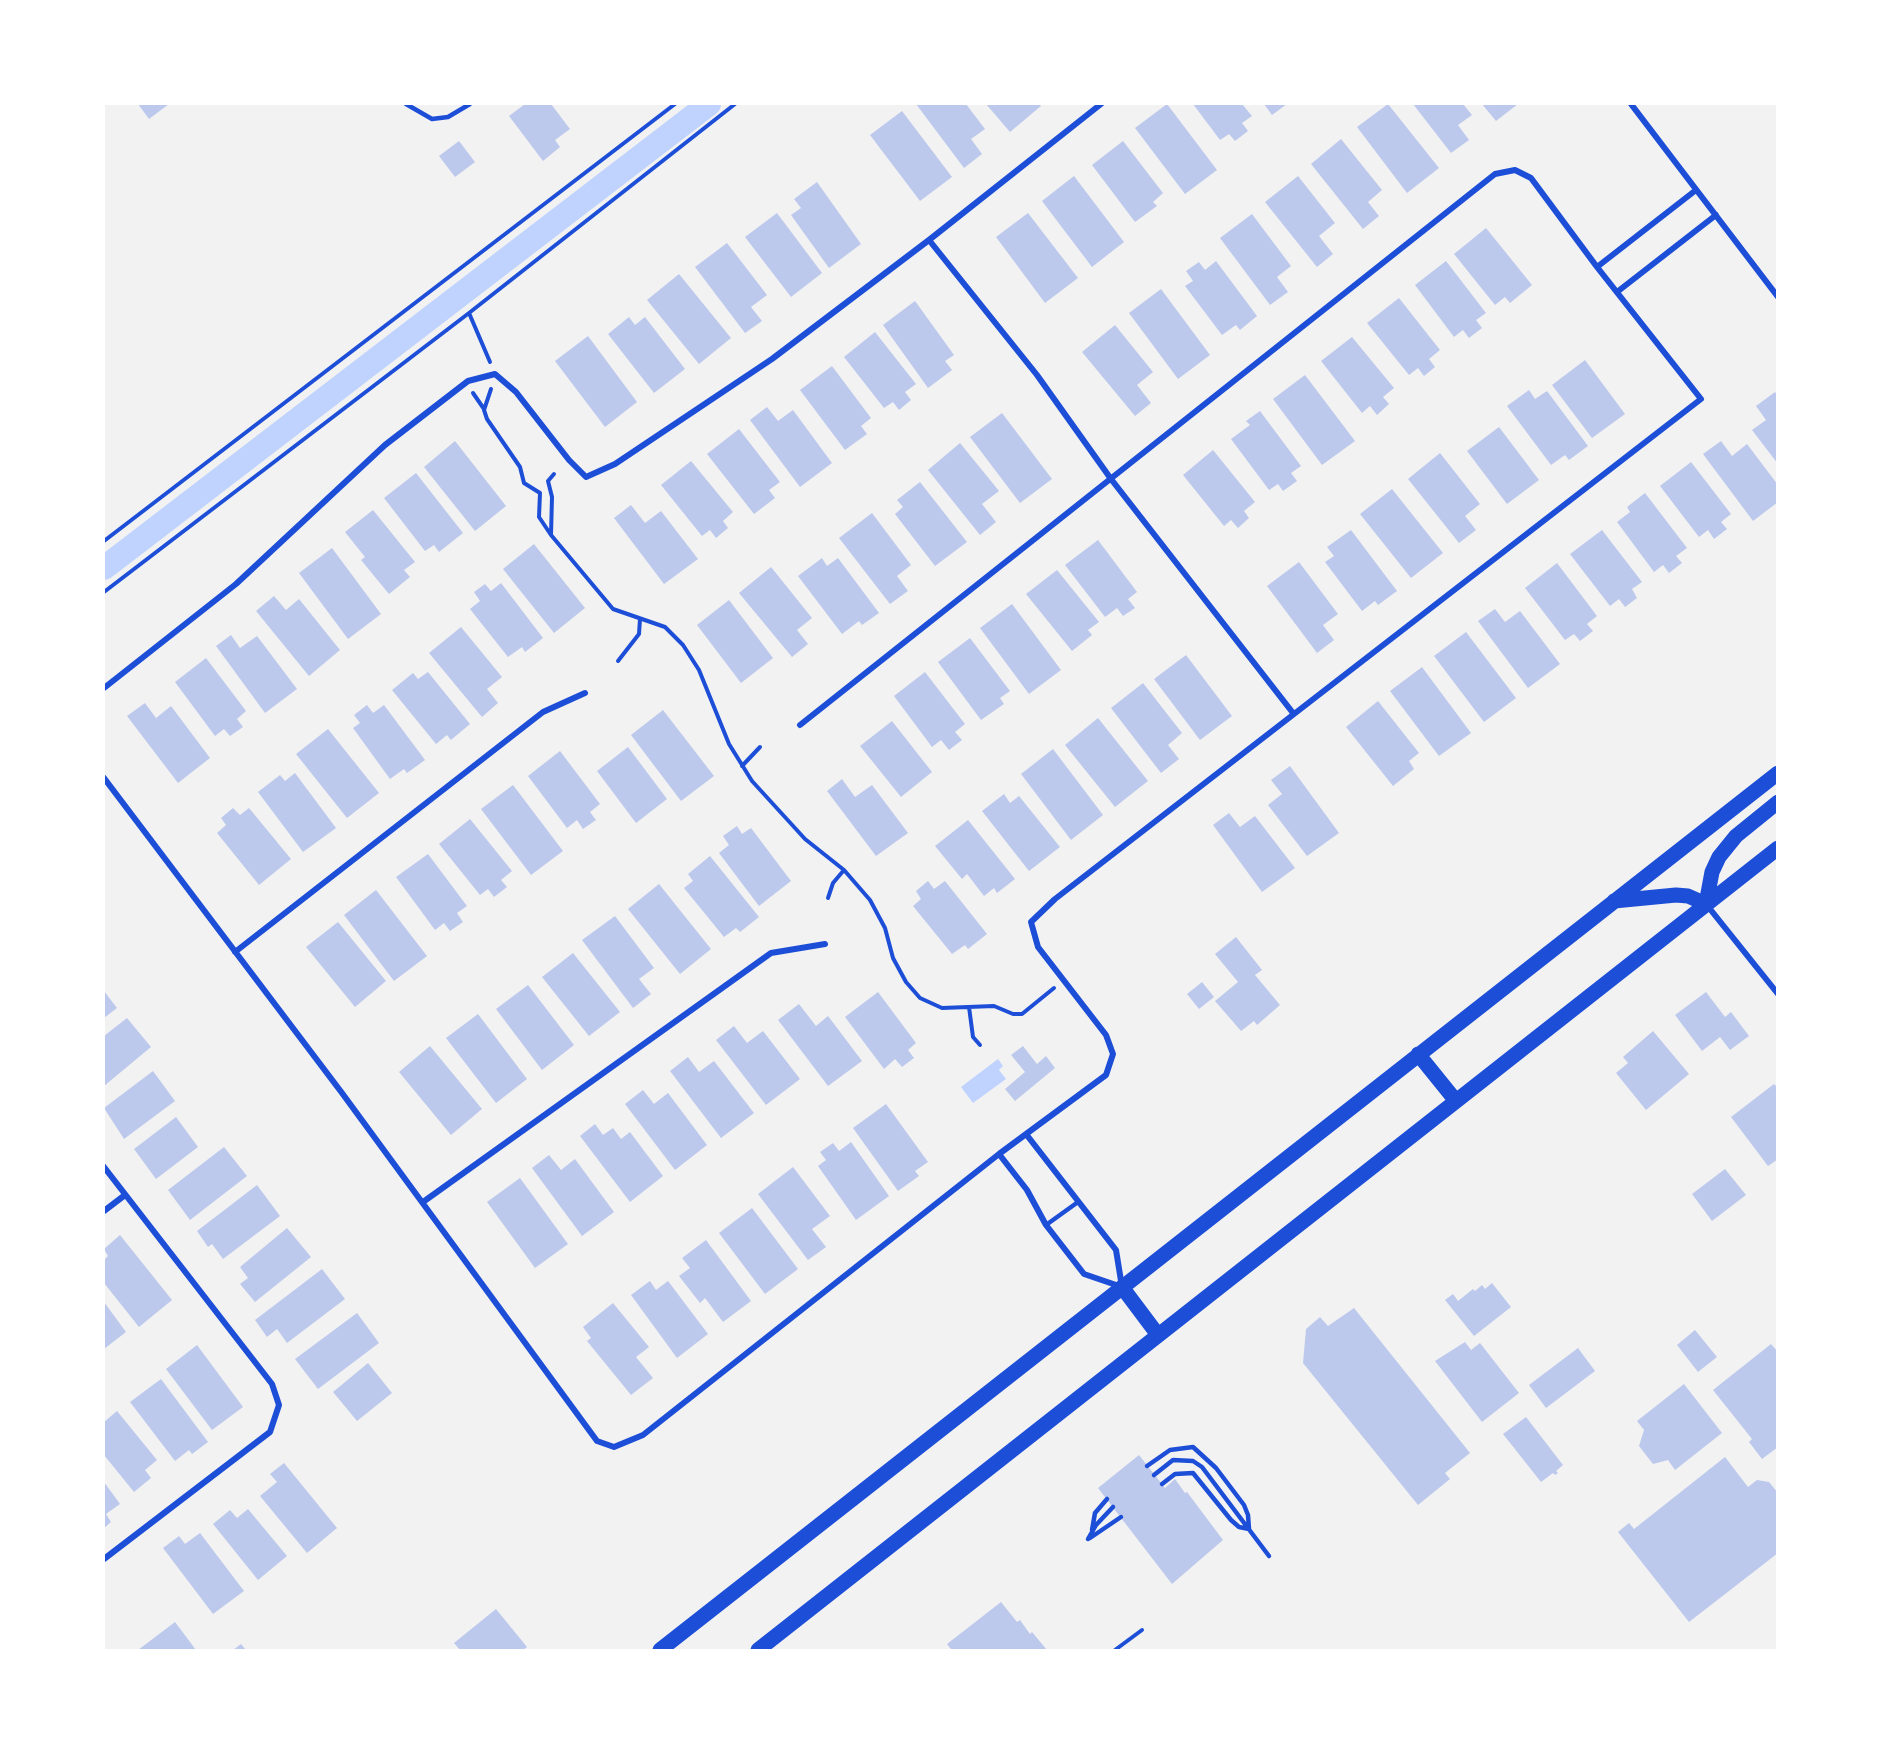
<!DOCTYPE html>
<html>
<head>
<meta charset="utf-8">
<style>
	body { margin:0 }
	#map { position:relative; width:1881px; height:1754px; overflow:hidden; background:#f2f2f2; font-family:Quicksand,sans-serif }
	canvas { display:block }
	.frame { position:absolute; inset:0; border:105px solid #fff; pointer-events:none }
</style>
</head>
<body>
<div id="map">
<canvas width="1881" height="1754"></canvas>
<div class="frame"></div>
</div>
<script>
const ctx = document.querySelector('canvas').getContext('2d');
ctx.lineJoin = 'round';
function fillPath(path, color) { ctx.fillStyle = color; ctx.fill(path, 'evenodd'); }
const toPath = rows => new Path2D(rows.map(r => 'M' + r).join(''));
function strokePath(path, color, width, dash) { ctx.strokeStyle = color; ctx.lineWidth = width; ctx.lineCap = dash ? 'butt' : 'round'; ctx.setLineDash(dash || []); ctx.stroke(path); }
fillPath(toPath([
	[998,1059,1003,1066,999,1070,1006,1079,973,1103,961,1087]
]), '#bfd3fe');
strokePath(toPath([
	[104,568,709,104]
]), '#bfd3fe', 24);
fillPath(toPath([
	[138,104,169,104,149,119],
	[525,104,551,104,570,129,555,140,560,147,543,161,509,116],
	[916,104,966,104,985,129,971,139,982,154,964,168],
	[986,104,1039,104,1041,106,1010,132],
	[1167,104,1217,170,1185,194,1135,128],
	[1193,104,1242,104,1252,116,1242,123,1248,131,1235,141,1229,134,1220,140],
	[1264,104,1287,104,1272,115],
	[1388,104,1439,168,1407,193,1357,127],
	[1413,104,1463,104,1472,115,1458,125,1469,140,1451,153],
	[1482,104,1518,104,1496,121],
	[902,111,952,177,920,201,870,135],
	[1341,139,1382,190,1368,202,1379,216,1363,229,1311,164],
	[459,141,475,162,455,177,439,156],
	[1123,141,1163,193,1153,202,1157,206,1135,222,1092,165],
	[1074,176,1124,242,1092,267,1042,201],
	[1298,176,1335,223,1319,236,1333,254,1317,267,1265,202],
	[817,182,861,244,829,268,791,215,801,208,794,199],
	[777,213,822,273,791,297,745,237],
	[1028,213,1078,278,1045,303,996,237],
	[1252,214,1291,266,1277,277,1288,292,1270,305,1220,238],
	[1486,228,1532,285,1510,303,1505,297,1495,305,1454,254],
	[727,243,767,295,751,307,762,321,745,333,695,267],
	[1216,261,1257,316,1240,330,1236,325,1222,335,1185,286,1193,281,1186,271,1199,262,1205,270],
	[1446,261,1486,313,1476,320,1482,328,1469,338,1463,330,1454,337,1415,285],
	[679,274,731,338,699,364,647,300],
	[1161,289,1210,355,1178,379,1129,313],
	[1399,298,1440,350,1429,359,1435,367,1424,376,1418,368,1409,375,1367,323],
	[915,301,954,355,945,361,952,370,928,388,883,325],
	[629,317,635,325,645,317,685,369,654,393,608,334],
	[1115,325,1153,372,1137,385,1151,403,1135,416,1082,352],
	[875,332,916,384,905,392,911,400,899,410,893,402,884,408,844,357],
	[588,336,637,402,605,427,555,361],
	[1352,337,1394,388,1383,397,1389,404,1377,415,1370,406,1362,413,1321,361],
	[1585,360,1625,414,1592,438,1552,385],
	[832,366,871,418,861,426,867,434,845,450,800,390],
	[1305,375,1355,441,1322,465,1273,399],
	[1529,390,1535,399,1547,391,1588,446,1569,460,1565,455,1551,465,1507,406],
	[1775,392,1778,396,1778,464,1752,430,1766,420,1756,406],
	[767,407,778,421,793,410,832,463,800,487,750,420],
	[1260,411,1301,466,1291,473,1297,481,1283,491,1278,484,1269,490,1231,439,1250,425,1246,421],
	[1002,413,1052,479,1020,503,970,437],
	[1499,427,1539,480,1507,504,1467,451],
	[739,429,780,482,769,490,775,498,754,514,707,454],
	[455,441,506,506,475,531,424,467],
	[1721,441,1732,456,1747,444,1778,485,1778,502,1753,521,1703,454],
	[960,443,999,491,982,504,996,522,980,535,928,470],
	[1213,450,1255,502,1244,511,1249,518,1238,528,1231,520,1224,526,1183,475],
	[1440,453,1480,504,1465,516,1476,530,1459,543,1408,479],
	[691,461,733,512,723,521,728,528,716,538,710,530,702,536,661,485],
	[1691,462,1731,514,1721,522,1727,529,1714,539,1708,530,1699,537,1660,486],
	[416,473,463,533,439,552,434,545,425,551,384,498],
	[920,482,967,542,935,566,895,514,903,507,897,500],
	[1392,489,1443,553,1411,578,1360,514],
	[1645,493,1687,548,1676,556,1682,563,1669,573,1663,565,1654,572,1617,522,1630,512,1627,507],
	[631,505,645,523,661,511,698,559,664,584,614,518],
	[373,510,415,562,404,570,410,577,389,594,361,560,365,557,345,532],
	[872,513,911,565,897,576,908,591,890,604,839,538],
	[1351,530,1397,591,1378,605,1375,601,1362,611,1325,562,1334,556,1327,547],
	[1602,530,1642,582,1632,589,1637,598,1625,607,1619,599,1610,606,1570,554],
	[1098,540,1137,592,1128,599,1135,608,1123,616,1117,608,1105,617,1065,565],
	[534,544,585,608,554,633,503,569],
	[332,548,381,614,348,639,299,573],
	[822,558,827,566,838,558,879,613,862,625,859,621,842,634,798,576],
	[1299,562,1338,614,1323,625,1334,640,1317,653,1267,586],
	[1557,563,1597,616,1587,624,1593,631,1580,641,1574,634,1565,640,1525,588],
	[771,567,812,618,797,630,808,644,792,657,739,593],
	[1057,570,1099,622,1088,630,1092,635,1072,651,1026,594],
	[501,583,543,638,525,652,522,647,508,657,470,609,480,601,474,592,485,584,491,591],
	[274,596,286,610,299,599,340,650,309,676,256,611],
	[729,600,773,658,741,683,697,625],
	[1012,604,1061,670,1029,694,980,628],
	[1495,609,1505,622,1520,611,1560,664,1528,688,1478,621],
	[461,627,502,677,487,689,498,703,482,717,429,653],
	[1466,632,1516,698,1484,722,1434,656],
	[231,635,240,648,257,636,297,689,265,713,216,646],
	[970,638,1010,691,1000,698,1004,704,981,720,938,662],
	[1186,655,1232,716,1200,740,1154,679],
	[206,658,246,711,237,719,243,727,230,736,224,729,215,736,175,682],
	[1422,667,1471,733,1439,756,1390,691],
	[428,672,470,724,451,740,447,735,436,744,392,690,413,673,418,679],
	[925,672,965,724,955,732,962,740,949,750,941,740,932,747,894,696],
	[1143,683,1182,733,1168,745,1179,759,1161,773,1111,708],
	[1378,701,1419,753,1409,761,1414,769,1393,786,1346,727],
	[145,703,156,718,171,706,210,758,178,783,127,716],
	[367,705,373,713,384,705,425,760,407,773,404,769,390,779,353,728,360,723,354,715],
	[663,710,714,776,681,801,631,735],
	[1098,718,1148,781,1115,807,1065,745],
	[892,721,932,772,901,797,860,746],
	[328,729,379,793,347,818,296,754],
	[628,747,667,799,636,823,597,771],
	[1053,749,1103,815,1071,840,1021,774],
	[560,751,600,804,590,812,596,820,583,829,577,820,567,828,528,776],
	[1290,766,1339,833,1307,856,1268,805,1282,794,1271,780],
	[295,773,336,828,303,852,258,792,280,775,285,781],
	[842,779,855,797,872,785,908,833,876,856,827,791],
	[513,785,563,851,531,875,481,809],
	[1004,794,1010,803,1019,796,1060,847,1029,871,982,811],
	[233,808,240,815,249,808,291,859,259,885,217,833,226,825,221,818],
	[1229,813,1240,827,1255,816,1295,868,1262,892,1213,825],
	[470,819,512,871,501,880,507,887,494,897,488,889,480,895,439,844],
	[968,820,1015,879,997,893,994,888,984,896,967,874,962,879,935,846],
	[737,826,742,834,751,828,791,881,759,906,719,853,729,845,723,836],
	[428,854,467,906,457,913,463,922,450,931,444,923,435,930,396,877],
	[710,856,759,917,740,932,736,928,724,937,684,888,693,881,688,874],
	[928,881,934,889,945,881,987,934,968,949,965,945,952,954,913,906,921,899,916,891],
	[659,884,711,949,680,974,628,909],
	[376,890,427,956,394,981,344,915],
	[615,916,654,968,639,979,651,994,633,1008,582,940],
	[338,922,386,981,355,1007,306,947],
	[1236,937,1262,970,1255,975,1280,1005,1257,1025,1254,1021,1241,1031,1215,1001,1238,982,1215,954],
	[573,953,620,1012,589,1036,542,977],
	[1202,982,1214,997,1199,1009,1187,994],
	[528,985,574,1045,542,1070,496,1009],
	[104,991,117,1008,104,1018],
	[878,992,916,1043,908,1050,914,1058,902,1067,895,1059,884,1069,845,1017],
	[1706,992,1725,1017,1731,1012,1749,1036,1730,1050,1720,1037,1702,1051,1675,1015],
	[799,1004,816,1026,828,1016,862,1061,828,1086,778,1020],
	[478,1014,527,1079,496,1103,446,1038],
	[127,1018,151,1047,104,1086,104,1036],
	[734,1026,747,1043,763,1031,800,1079,766,1105,716,1040],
	[1653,1031,1689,1074,1646,1110,1616,1073,1628,1063,1623,1057],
	[430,1046,482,1109,451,1135,399,1072],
	[1023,1046,1037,1064,1046,1056,1055,1068,1015,1101,1005,1089,1025,1072,1011,1055],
	[688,1057,699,1072,714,1061,754,1113,721,1138,670,1071],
	[153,1071,175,1101,124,1139,104,1108],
	[1774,1084,1778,1088,1778,1159,1768,1166,1731,1117],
	[643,1090,654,1104,668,1093,707,1145,675,1170,625,1104],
	[886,1104,928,1162,915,1171,919,1176,898,1191,853,1128],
	[176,1117,198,1147,156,1179,134,1149],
	[595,1124,603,1135,613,1128,621,1139,630,1132,663,1176,630,1202,580,1136],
	[851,1142,889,1196,856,1220,818,1166,826,1160,820,1152,833,1143,839,1151],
	[224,1147,247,1176,190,1220,168,1190],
	[549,1155,561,1170,575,1159,614,1212,582,1236,532,1168],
	[793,1167,830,1216,812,1229,826,1247,808,1260,758,1194],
	[1725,1169,1746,1195,1712,1221,1692,1194],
	[520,1178,568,1244,535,1268,487,1202],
	[257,1185,280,1216,223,1259,212,1244,208,1247,197,1231],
	[752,1208,798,1269,765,1294,719,1233],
	[287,1228,311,1257,255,1302,240,1284,248,1278,240,1267],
	[120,1235,172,1300,139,1327,104,1283,104,1260,108,1256,104,1249],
	[706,1240,751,1301,723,1322,705,1298,700,1303,679,1276,690,1268,682,1258],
	[322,1269,345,1299,287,1343,277,1329,267,1337,255,1320],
	[650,1281,656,1290,668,1281,708,1334,677,1358,631,1295],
	[1492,1283,1511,1307,1474,1336,1445,1300,1453,1294,1458,1301,1473,1289,1475,1291,1482,1285,1485,1289],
	[104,1302,126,1332,104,1349],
	[613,1303,649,1347,636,1357,653,1378,631,1395,587,1341,591,1338,583,1327],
	[1354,1308,1470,1453,1445,1473,1450,1479,1418,1505,1303,1363,1306,1329,1320,1317,1328,1326],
	[357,1313,379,1343,318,1389,295,1359],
	[1695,1330,1717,1357,1698,1372,1677,1345],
	[1465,1342,1471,1350,1480,1343,1519,1393,1482,1422,1435,1361],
	[1771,1344,1778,1352,1778,1447,1762,1459,1749,1442,1752,1439,1713,1390],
	[197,1345,243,1407,212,1430,166,1369],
	[1578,1348,1595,1371,1546,1408,1529,1385],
	[368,1363,392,1393,357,1421,333,1392],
	[161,1379,208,1442,192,1454,189,1450,175,1461,130,1402],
	[1684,1384,1722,1433,1675,1470,1668,1460,1653,1464,1639,1446,1644,1430,1637,1421],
	[117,1411,157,1460,145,1470,151,1478,134,1492,104,1455,104,1422],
	[1526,1417,1563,1465,1556,1471,1558,1473,1555,1475,1553,1473,1541,1482,1503,1434],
	[1139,1455,1165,1488,1175,1479,1185,1493,1187,1492,1223,1540,1172,1584,1098,1488],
	[1725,1457,1748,1487,1757,1480,1769,1482,1778,1493,1778,1553,1689,1622,1618,1532,1629,1523,1634,1529],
	[284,1463,337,1528,307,1553,260,1496,277,1482,270,1474],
	[104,1482,120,1504,106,1514,111,1522,104,1528],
	[248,1509,287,1556,258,1580,213,1524,230,1510,237,1518],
	[200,1533,244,1591,213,1614,163,1548,179,1536,185,1544],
	[1001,1602,1017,1622,1020,1620,1030,1634,1032,1632,1047,1650,953,1650,950,1648,947,1644],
	[496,1609,527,1647,523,1650,460,1650,454,1643],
	[175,1622,196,1650,138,1650],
	[241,1644,246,1650,233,1650]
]), '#bdc9ec');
strokePath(toPath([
	[469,313,490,362],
	[491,389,484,410,487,419,520,467,524,483,540,493,539,517,551,535,613,609,665,627,683,645,699,670,729,744,752,781,805,839,844,870,870,900,885,928,893,958,906,982,920,998,942,1008,994,1006,1013,1014,1022,1014,1054,988],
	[473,393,484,409],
	[551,535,552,497,548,481,554,474],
	[104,541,675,104],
	[104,592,469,313,735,104],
	[618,661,639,634,640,619],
	[742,766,760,747],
	[828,898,833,883,844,870],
	[969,1007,973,1037,980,1045],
	[1115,1650,1142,1630]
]), '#1d4ed8', 4);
strokePath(toPath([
	[406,104,432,119,448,117,470,104],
	[1046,1225,1078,1202],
	[1147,1466,1170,1450,1193,1447,1216,1468,1244,1505,1248,1515,1249,1529,1239,1527,1231,1520,1193,1473,1175,1474,1162,1484],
	[1154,1475,1173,1460,1193,1461,1202,1467,1269,1556],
	[1092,1530,1095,1513,1107,1499],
	[1090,1538,1121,1517],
	[1088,1539,1096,1525,1113,1507]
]), '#1d4ed8', 4.5);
strokePath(toPath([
	[1631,104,1778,297],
	[929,240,1037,375,1111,479,1293,713],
	[1597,267,1696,190],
	[1617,292,1716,215],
	[104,688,236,584,385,445,468,381,495,374,516,392,569,460,586,477,615,464,772,359,929,240,1101,104],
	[104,778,342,1093,597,1441,614,1447,643,1435,999,1154,1106,1075,1113,1054,1106,1035,1038,947,1031,922,1055,899,1701,399,1597,267,1531,178,1515,170,1495,174,800,725],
	[1706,904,1778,994],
	[235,952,543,712,585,693],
	[999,1154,1027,1190,1046,1225,1084,1274,1122,1287,1116,1250,1026,1134],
	[104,1167,272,1384,279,1405,270,1432,104,1559],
	[423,1202,771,953,825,944],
	[104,1211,125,1195]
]), '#1d4ed8', 6);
strokePath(toPath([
	[1614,901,1676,895,1688,896,1706,904,1712,872,1719,857,1736,836,1778,802],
	[1418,1054,1456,1101],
	[1122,1287,1158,1335],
	[660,1650,1778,773],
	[758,1650,1778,848]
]), '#1d4ed8', 15);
</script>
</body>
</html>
